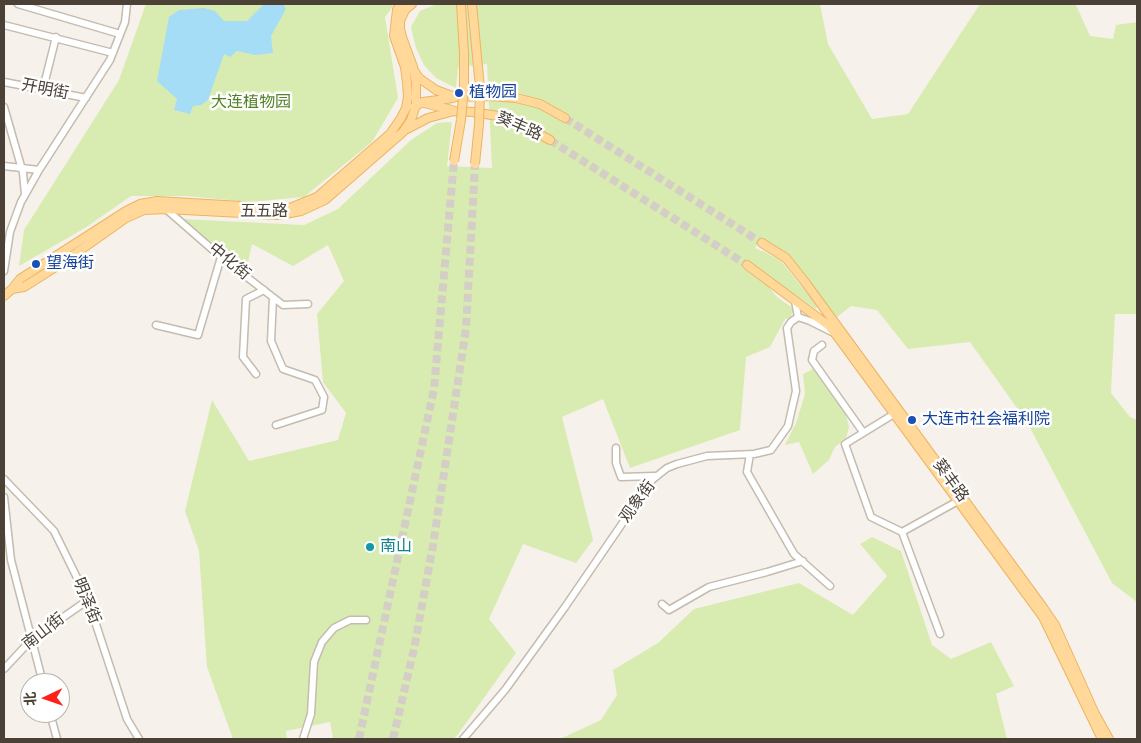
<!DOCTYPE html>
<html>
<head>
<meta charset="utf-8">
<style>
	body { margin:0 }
	#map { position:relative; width:1141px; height:743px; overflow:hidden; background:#f6f1ea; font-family:"Sofia Sans Condensed","Noto Sans SC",sans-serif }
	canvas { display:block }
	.frame { position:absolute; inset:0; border:5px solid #4b4137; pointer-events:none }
	.north { position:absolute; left:20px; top:673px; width:50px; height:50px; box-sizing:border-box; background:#fff; border:1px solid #b7b3af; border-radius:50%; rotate:267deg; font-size:14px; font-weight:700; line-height:20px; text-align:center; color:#4b4137 }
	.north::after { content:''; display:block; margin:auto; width:18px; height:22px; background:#ff2218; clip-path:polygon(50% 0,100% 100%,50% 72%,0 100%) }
</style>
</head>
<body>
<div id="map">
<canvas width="1141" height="743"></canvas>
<div class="frame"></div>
<div class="north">北</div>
</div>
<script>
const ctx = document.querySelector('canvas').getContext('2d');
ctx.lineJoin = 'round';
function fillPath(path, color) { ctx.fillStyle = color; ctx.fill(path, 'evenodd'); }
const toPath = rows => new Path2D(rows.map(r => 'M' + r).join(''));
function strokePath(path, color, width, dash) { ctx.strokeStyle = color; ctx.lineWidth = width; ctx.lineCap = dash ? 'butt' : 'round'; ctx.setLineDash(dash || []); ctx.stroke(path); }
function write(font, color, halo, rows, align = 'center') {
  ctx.font = font + ' "Sofia Sans Condensed","Noto Sans SC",sans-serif'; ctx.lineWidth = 5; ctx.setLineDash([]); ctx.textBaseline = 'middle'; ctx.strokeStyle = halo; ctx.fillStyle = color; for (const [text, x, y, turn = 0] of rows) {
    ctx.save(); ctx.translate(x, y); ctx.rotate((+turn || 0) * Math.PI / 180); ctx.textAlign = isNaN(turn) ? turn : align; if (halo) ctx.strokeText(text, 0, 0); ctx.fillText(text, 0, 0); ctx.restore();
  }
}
fillPath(toPath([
	[146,4,395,4,385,17,398,98,372,142,304,197,250,202,186,196,131,196,85,228,19,266,24,230,119,80],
	[437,4,820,4,828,44,872,119,908,114,980,4,1073,4,1076,5,1090,36,1113,39,1116,25,1137,22,1137,314,1115,314,1111,393,1130,417,1137,420,1137,602,1112,583,1027,422,970,342,908,349,877,310,851,306,837,317,789,257,761,239,755,248,761,251,763,251,781,261,817,306,816,309,747,261,741,267,768,286,777,297,794,309,790,318,785,319,770,347,746,357,740,430,630,468,603,399,562,417,593,540,576,563,523,544,489,619,516,653,456,737,451,739,333,739,330,722,286,731,287,739,233,739,207,667,199,551,185,511,212,400,249,461,338,440,346,413,323,382,317,314,344,281,328,245,293,266,252,244,246,272,182,219,304,225,338,209,411,140,437,123,452,122,447,166,492,168,487,64,458,67,456,88,436,78,424,65,416,48,411,27,420,11],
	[813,369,846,415,849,427,846,438,835,447,829,460,813,474,799,442,785,445,796,423,805,394,803,374],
	[872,537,901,551,932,645,951,659,991,642,1014,686,996,694,1007,739,560,739,601,720,617,695,613,670,658,643,694,609,799,583,853,615,887,576,860,544]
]), '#d8ecb1');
fillPath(toPath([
	[264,4,283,4,286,9,271,36,273,53,255,55,237,51,230,57,224,54,208,100,201,105,193,106,190,114,174,110,177,99,157,81,169,17,179,10,204,8,215,11,224,21,247,21]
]), '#a4ddf5');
strokePath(toPath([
	[565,118,762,243],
	[550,140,747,265],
	[359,739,434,389,454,161],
	[393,739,414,649,433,545,466,329,475,164]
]), '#d4cec6', 8, [8, 4]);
const minor = toPath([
	[18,4,120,34],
	[4,25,113,53],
	[4,82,86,98],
	[43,89,56,37],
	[4,107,23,173,25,194],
	[4,166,39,170],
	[166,209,221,257,283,305,308,304],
	[4,271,10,232,21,202,39,170,110,60,125,22,127,4],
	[273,298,271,341,283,369,315,380,324,397,322,410,276,425],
	[795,301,798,317,810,321,832,332],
	[156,325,198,335,221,257],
	[822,345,814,351,812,360,863,432],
	[256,374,243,357,246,299,264,290],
	[894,414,845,444,871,517,902,532,958,501],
	[616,448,616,463,621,477,655,476],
	[750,454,747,472,794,554,830,586],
	[4,479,54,531,88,600,127,719,139,739],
	[4,497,11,560,43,683],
	[902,532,940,634],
	[662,604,669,610,709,587,767,572,803,561],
	[4,669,32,639,88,600],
	[50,713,57,739],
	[303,739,311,714,314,662,322,642,334,628,350,620,366,620],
	[463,739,505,690,565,607,652,480,667,468,677,464,707,456,754,454,771,450,788,426,796,391,787,328,791,322,798,317]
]);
const major = toPath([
	[415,72,419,78,436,90,455,97,492,96,516,98,540,104,565,118],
	[424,103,452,110],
	[414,107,423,102,453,98],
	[407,129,428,118,454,111,473,112,498,116,522,125,550,140],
	[762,243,786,258,805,282,1042,606,1055,625,1095,714,1109,739],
	[747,265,828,325,837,336,1043,617,1102,739],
	[12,289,24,287,65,261,126,218,144,210,166,209,279,215,301,211,325,200,403,132,411,120,416,105,416,83,413,67,402,37,400,29,400,21,405,10,412,4],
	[4,296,12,289,20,279,126,211,140,204,157,201,276,208,290,208,317,197,390,134,401,118,406,108,408,97,407,83,405,67,394,36,397,10,401,4]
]);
strokePath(minor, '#c5bbaf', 9);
strokePath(major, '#ecb462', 10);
strokePath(minor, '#fff', 6);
strokePath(major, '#ffd89a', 8);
const majorBridge = toPath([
	[472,4,480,88,479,124,475,164],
	[454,161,461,120,464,88,464,53,461,4]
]);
strokePath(majorBridge, '#ecb462', 10, []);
strokePath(majorBridge, '#ffd89a', 8);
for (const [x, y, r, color] of [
	[459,93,5,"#1a4fb4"],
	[36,264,5,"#1a4fb4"],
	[912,420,5,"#1a4fb4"],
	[370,547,5,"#0f9aa8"]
]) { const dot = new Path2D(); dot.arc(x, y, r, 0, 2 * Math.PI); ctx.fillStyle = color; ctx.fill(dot); strokePath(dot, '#fff', 2); }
write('16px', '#4b4137', '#fff', [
	["开明街",45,90,11],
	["葵丰路",519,127,23],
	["五五路",264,212],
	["中化街",229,262,39],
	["葵丰路",950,481,54],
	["观象街",638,502,-54],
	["明泽街",86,601,68],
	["南山街",44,632,-38]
]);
write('16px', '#164399', '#fff', [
	["植物园",469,93],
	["望海街",46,264],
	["大连市社会福利院",922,420]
], 'left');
write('16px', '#528225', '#fff', [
	["大连植物园",251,103]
]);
write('16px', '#0d838f', '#fff', [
	["南山",380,547]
], 'left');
</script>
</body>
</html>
